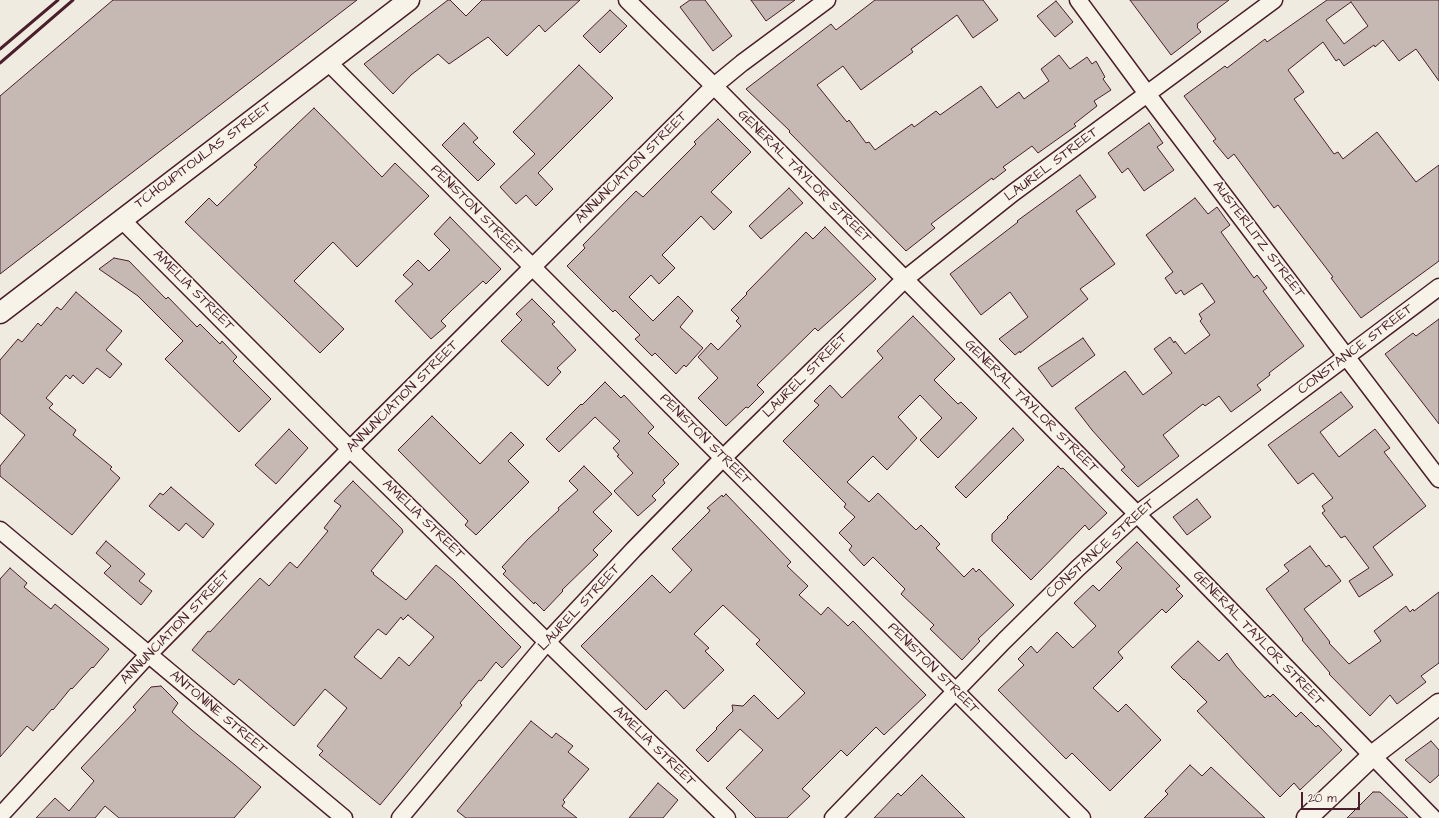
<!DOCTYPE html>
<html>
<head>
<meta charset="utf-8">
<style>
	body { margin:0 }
	#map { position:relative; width:1439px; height:818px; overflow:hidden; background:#f0ebe0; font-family:"Architects Daughter",sans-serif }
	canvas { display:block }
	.scale { position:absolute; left:1301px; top:792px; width:59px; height:18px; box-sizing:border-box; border:2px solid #4a1f2b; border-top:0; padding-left:5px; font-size:12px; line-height:14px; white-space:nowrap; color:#4a1f2b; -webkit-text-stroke:3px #f7f3e8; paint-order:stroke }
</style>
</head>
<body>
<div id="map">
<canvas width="1439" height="818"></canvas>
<div class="scale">20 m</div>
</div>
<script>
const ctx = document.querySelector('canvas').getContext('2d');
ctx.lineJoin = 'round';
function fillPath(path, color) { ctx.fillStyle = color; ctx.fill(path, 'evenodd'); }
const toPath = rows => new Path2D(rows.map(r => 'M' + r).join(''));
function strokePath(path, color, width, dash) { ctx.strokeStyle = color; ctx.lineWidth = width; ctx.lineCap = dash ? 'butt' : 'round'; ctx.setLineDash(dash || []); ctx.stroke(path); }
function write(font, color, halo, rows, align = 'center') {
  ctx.font = font + ' "Architects Daughter",sans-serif'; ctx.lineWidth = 3.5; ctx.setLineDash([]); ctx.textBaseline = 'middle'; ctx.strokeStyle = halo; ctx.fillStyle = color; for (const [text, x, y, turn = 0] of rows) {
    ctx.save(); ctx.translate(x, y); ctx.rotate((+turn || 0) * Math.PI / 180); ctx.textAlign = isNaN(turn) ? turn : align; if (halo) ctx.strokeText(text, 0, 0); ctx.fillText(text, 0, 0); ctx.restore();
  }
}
const building = toPath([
	[113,0,357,0,0,274,0,96,113,0],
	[448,0,450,0,466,16,482,0,580,0,545,32,539,25,507,56,488,37,449,64,438,54,411,75,393,94,364,64,448,0],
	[690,0,705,0,732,36,713,51,680,7,690,0],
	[751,0,795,0,766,21,751,0],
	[875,0,983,0,998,20,973,38,957,15,911,49,913,52,861,90,843,66,817,85,847,122,849,120,866,143,869,142,875,150,912,124,914,127,936,111,940,115,981,86,997,108,1019,92,1024,99,1049,81,1041,69,1059,55,1070,69,1087,57,1092,64,1096,61,1105,77,1103,79,1111,90,1094,101,1097,106,1074,124,1076,126,1038,153,1032,146,1003,167,1006,170,993,180,992,178,931,224,935,228,906,251,789,132,790,131,746,89,831,24,836,30,875,0],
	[1130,0,1229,0,1197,24,1198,26,1197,27,1201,32,1171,55,1130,0],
	[1327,0,1439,0,1439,81,1416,49,1399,61,1383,40,1375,47,1374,45,1344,66,1339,59,1336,61,1323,42,1288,70,1304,92,1294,99,1334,154,1338,152,1343,159,1377,132,1416,182,1439,165,1439,261,1361,318,1331,278,1333,277,1278,205,1274,208,1234,154,1228,159,1213,141,1216,139,1184,96,1225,66,1227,68,1265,39,1267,42,1327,0],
	[1351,2,1368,26,1344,44,1326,20,1351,2],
	[1056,1,1073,22,1055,37,1037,16,1056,1],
	[610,10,627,26,600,53,583,36,610,10],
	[579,65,613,98,538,173,553,189,536,206,526,195,516,204,500,187,535,154,513,132,579,65],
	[314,108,382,177,395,163,429,196,357,267,333,242,294,281,344,329,320,353,185,222,209,198,217,206,257,167,254,165,314,108],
	[718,119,751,152,711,192,732,212,714,230,701,216,662,255,675,268,659,284,651,275,629,297,653,321,678,296,693,311,680,327,703,348,686,367,684,365,676,374,655,353,652,356,635,339,640,335,615,310,613,312,567,266,585,248,583,245,636,191,643,197,696,144,694,142,718,119],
	[464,123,478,138,473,142,495,164,478,181,442,145,464,123],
	[1149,123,1163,143,1157,147,1174,170,1144,191,1128,168,1122,173,1108,153,1149,123],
	[1080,175,1096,197,1076,211,1115,264,1080,289,1088,299,1020,353,1020,351,1015,355,999,339,1028,317,1010,292,981,315,950,274,1018,222,1017,221,1080,175],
	[789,188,803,203,761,239,749,226,789,188],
	[1195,198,1208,214,1217,207,1230,225,1221,232,1254,278,1257,275,1267,288,1263,291,1304,346,1269,373,1270,375,1257,385,1261,390,1231,412,1219,396,1205,406,1203,404,1163,435,1179,456,1138,487,1121,470,1125,467,1092,430,1075,408,1125,371,1143,395,1172,373,1154,349,1170,337,1174,343,1175,341,1185,354,1210,335,1200,321,1202,319,1199,314,1215,302,1202,283,1184,295,1181,290,1176,294,1165,278,1173,272,1146,235,1195,198],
	[450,217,501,269,486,284,483,281,452,310,441,321,446,326,431,339,395,301,413,284,403,275,418,260,429,271,450,250,434,234,450,217],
	[825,227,876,279,818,331,815,328,757,385,764,392,748,408,746,407,726,426,698,398,718,378,698,357,711,343,718,350,741,326,736,321,739,318,731,310,747,294,746,293,806,232,813,239,825,227],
	[114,258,129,261,166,299,168,297,197,327,200,324,220,344,222,341,237,357,233,361,271,399,239,432,165,359,183,341,138,296,99,269,114,258],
	[76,292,122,331,106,350,122,364,110,378,97,368,83,384,73,375,70,379,66,375,46,398,53,404,49,408,76,430,73,435,112,467,110,469,120,478,72,535,0,476,0,466,25,435,0,413,0,360,18,339,22,342,38,323,41,326,57,307,61,310,76,292],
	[532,299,555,322,552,324,576,350,557,368,561,372,548,386,501,341,522,320,516,314,532,299],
	[913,316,955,359,934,380,958,404,961,402,977,418,938,458,920,440,942,418,920,395,898,417,917,438,887,470,873,456,847,482,869,502,878,493,916,530,921,525,940,544,936,548,964,577,973,568,976,572,979,569,1014,605,978,639,980,641,962,660,930,629,934,625,901,594,905,589,873,557,864,566,849,550,852,546,839,533,855,517,844,507,846,504,783,441,819,405,814,401,830,385,842,398,883,358,877,351,913,316],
	[1439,319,1439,424,1385,354,1413,333,1416,336,1439,319],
	[1083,338,1095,355,1052,387,1038,368,1083,338],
	[605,382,621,398,624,395,654,427,648,433,679,464,663,480,665,483,652,496,656,500,638,516,614,491,633,473,617,456,619,455,613,448,620,441,595,417,559,452,546,439,581,404,582,405,605,382],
	[1341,392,1353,407,1320,432,1339,457,1375,429,1390,448,1384,452,1426,506,1373,547,1393,575,1359,597,1349,581,1369,568,1345,536,1341,538,1322,513,1325,511,1322,506,1333,498,1313,473,1298,484,1268,445,1341,392],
	[432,416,480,464,511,432,524,445,508,461,529,482,476,535,465,525,468,521,398,450,432,416],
	[1013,428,1024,440,966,498,955,487,1013,428],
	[289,429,308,448,276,484,255,465,289,429],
	[584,466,612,494,593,512,612,531,593,550,598,555,562,590,563,591,544,611,535,602,534,604,503,574,506,571,502,567,528,539,559,510,558,508,578,490,569,481,584,466],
	[1058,466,1061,469,1063,468,1107,513,1089,530,1085,525,1031,580,992,541,992,534,1008,518,1007,517,1058,466],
	[353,481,402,529,403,532,371,571,374,573,373,574,406,600,436,565,454,580,521,647,502,668,496,662,481,681,479,680,460,703,462,705,380,805,319,755,323,751,317,746,347,708,325,689,294,726,239,679,234,685,192,650,208,631,210,632,260,578,269,586,290,562,297,568,328,531,324,528,341,506,334,501,353,481],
	[408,615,434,637,409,666,399,657,381,679,354,657,378,629,386,635,401,617,403,620,408,615],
	[171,487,214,524,203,538,186,523,179,531,149,506,160,493,163,495,171,487],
	[726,494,791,562,787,566,808,586,799,595,821,615,828,607,848,626,853,621,926,695,884,735,876,727,847,756,841,750,802,789,810,796,787,818,756,818,726,788,763,750,740,729,708,762,696,750,717,729,716,728,733,711,732,705,743,706,754,695,778,719,805,693,756,644,760,640,723,605,694,634,709,648,705,651,724,670,684,709,666,690,646,710,581,646,652,575,670,593,692,570,672,549,709,512,710,510,707,508,722,495,723,497,726,494],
	[1197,499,1211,517,1187,535,1173,517,1197,499],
	[106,541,145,574,139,581,152,591,141,605,104,573,111,566,96,553,106,541],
	[1137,542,1180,586,1176,589,1183,596,1166,613,1162,609,1118,652,1123,658,1093,688,1118,712,1126,704,1161,740,1110,791,1072,753,1066,759,998,690,1024,665,1018,659,1031,646,1037,653,1057,632,1073,648,1096,626,1074,603,1093,585,1099,591,1122,568,1116,562,1137,542],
	[1310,546,1326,567,1329,565,1341,581,1304,609,1330,642,1329,643,1349,664,1381,641,1374,631,1406,606,1410,612,1413,609,1414,611,1439,592,1439,663,1421,676,1426,682,1397,704,1390,695,1370,716,1329,674,1330,673,1302,640,1303,639,1266,589,1289,571,1284,565,1310,546],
	[10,568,27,583,24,587,51,609,55,604,109,649,93,668,92,667,72,689,71,688,53,710,52,709,33,731,27,726,0,757,0,579,10,568],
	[1198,641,1219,661,1227,653,1236,666,1265,698,1268,695,1270,697,1273,694,1296,717,1301,712,1316,727,1318,725,1342,750,1300,790,1294,783,1280,797,1197,711,1207,702,1184,679,1184,680,1171,667,1198,641],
	[161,686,178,703,172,712,192,730,235,765,261,787,234,818,119,818,105,806,95,818,36,818,55,798,69,811,94,781,81,768,136,710,133,707,151,687,161,686],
	[531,721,552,738,556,733,573,746,568,752,589,769,563,800,565,802,562,806,577,818,466,818,457,811,531,721],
	[1431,741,1439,750,1439,775,1430,783,1405,760,1431,741],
	[1190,765,1202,776,1211,767,1265,818,1144,818,1168,794,1165,791,1190,765],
	[922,775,965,818,874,818,898,793,901,796,922,775],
	[658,783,678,800,663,818,629,818,658,783],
	[1373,792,1380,792,1408,818,1347,818,1373,792]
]);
fillPath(building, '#c6b8b3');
strokePath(building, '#4a1f2b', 1);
const minor = toPath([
	[627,0,714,86,1137,514,1433,818],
	[1078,0,1148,95,1439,479],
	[327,61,1082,818],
	[121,219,350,449,727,818],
	[0,530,344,818],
	[0,816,148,655,350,449,714,86,742,63,827,0],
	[400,818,547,642,634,549,723,458,905,279,1013,193,1274,0],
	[833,818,1004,641,1078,568,1137,514,1439,287]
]);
const tertiary = toPath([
	[0,313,409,0],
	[1307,818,1372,756,1439,704]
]);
strokePath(minor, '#4a1f2b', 19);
strokePath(tertiary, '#4a1f2b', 23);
strokePath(minor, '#f7f3e8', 16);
strokePath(tertiary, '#f7f3e8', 20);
strokePath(toPath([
	[0,49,58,0],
	[0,63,73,0]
]), '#4a1f2b', 3);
write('14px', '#4a1f2b', '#f7f3e8', [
	["TCHOUPITOULAS STREET",204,156,-37],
	["LAUREL STREET",1052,165,-37],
	["ANNUNCIATION STREET",632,168,-45],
	["GENERAL TAYLOR STREET",804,177,45],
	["PENISTON STREET",476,211,45],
	["AUSTERLITZ STREET",1258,240,53],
	["AMELIA STREET",193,291,45],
	["CONSTANCE STREET",1356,350,-37],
	["LAUREL STREET",806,376,-45],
	["ANNUNCIATION STREET",403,397,-45],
	["GENERAL TAYLOR STREET",1031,407,45],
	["PENISTON STREET",705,440,45],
	["AMELIA STREET",423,520,44],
	["CONSTANCE STREET",1101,549,-42],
	["LAUREL STREET",580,608,-47],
	["ANNUNCIATION STREET",176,628,-46],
	["GENERAL TAYLOR STREET",1258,639,46],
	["PENISTON STREET",933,669,45],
	["ANTONINE STREET",218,713,40],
	["AMELIA STREET",654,747,44]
]);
</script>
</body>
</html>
